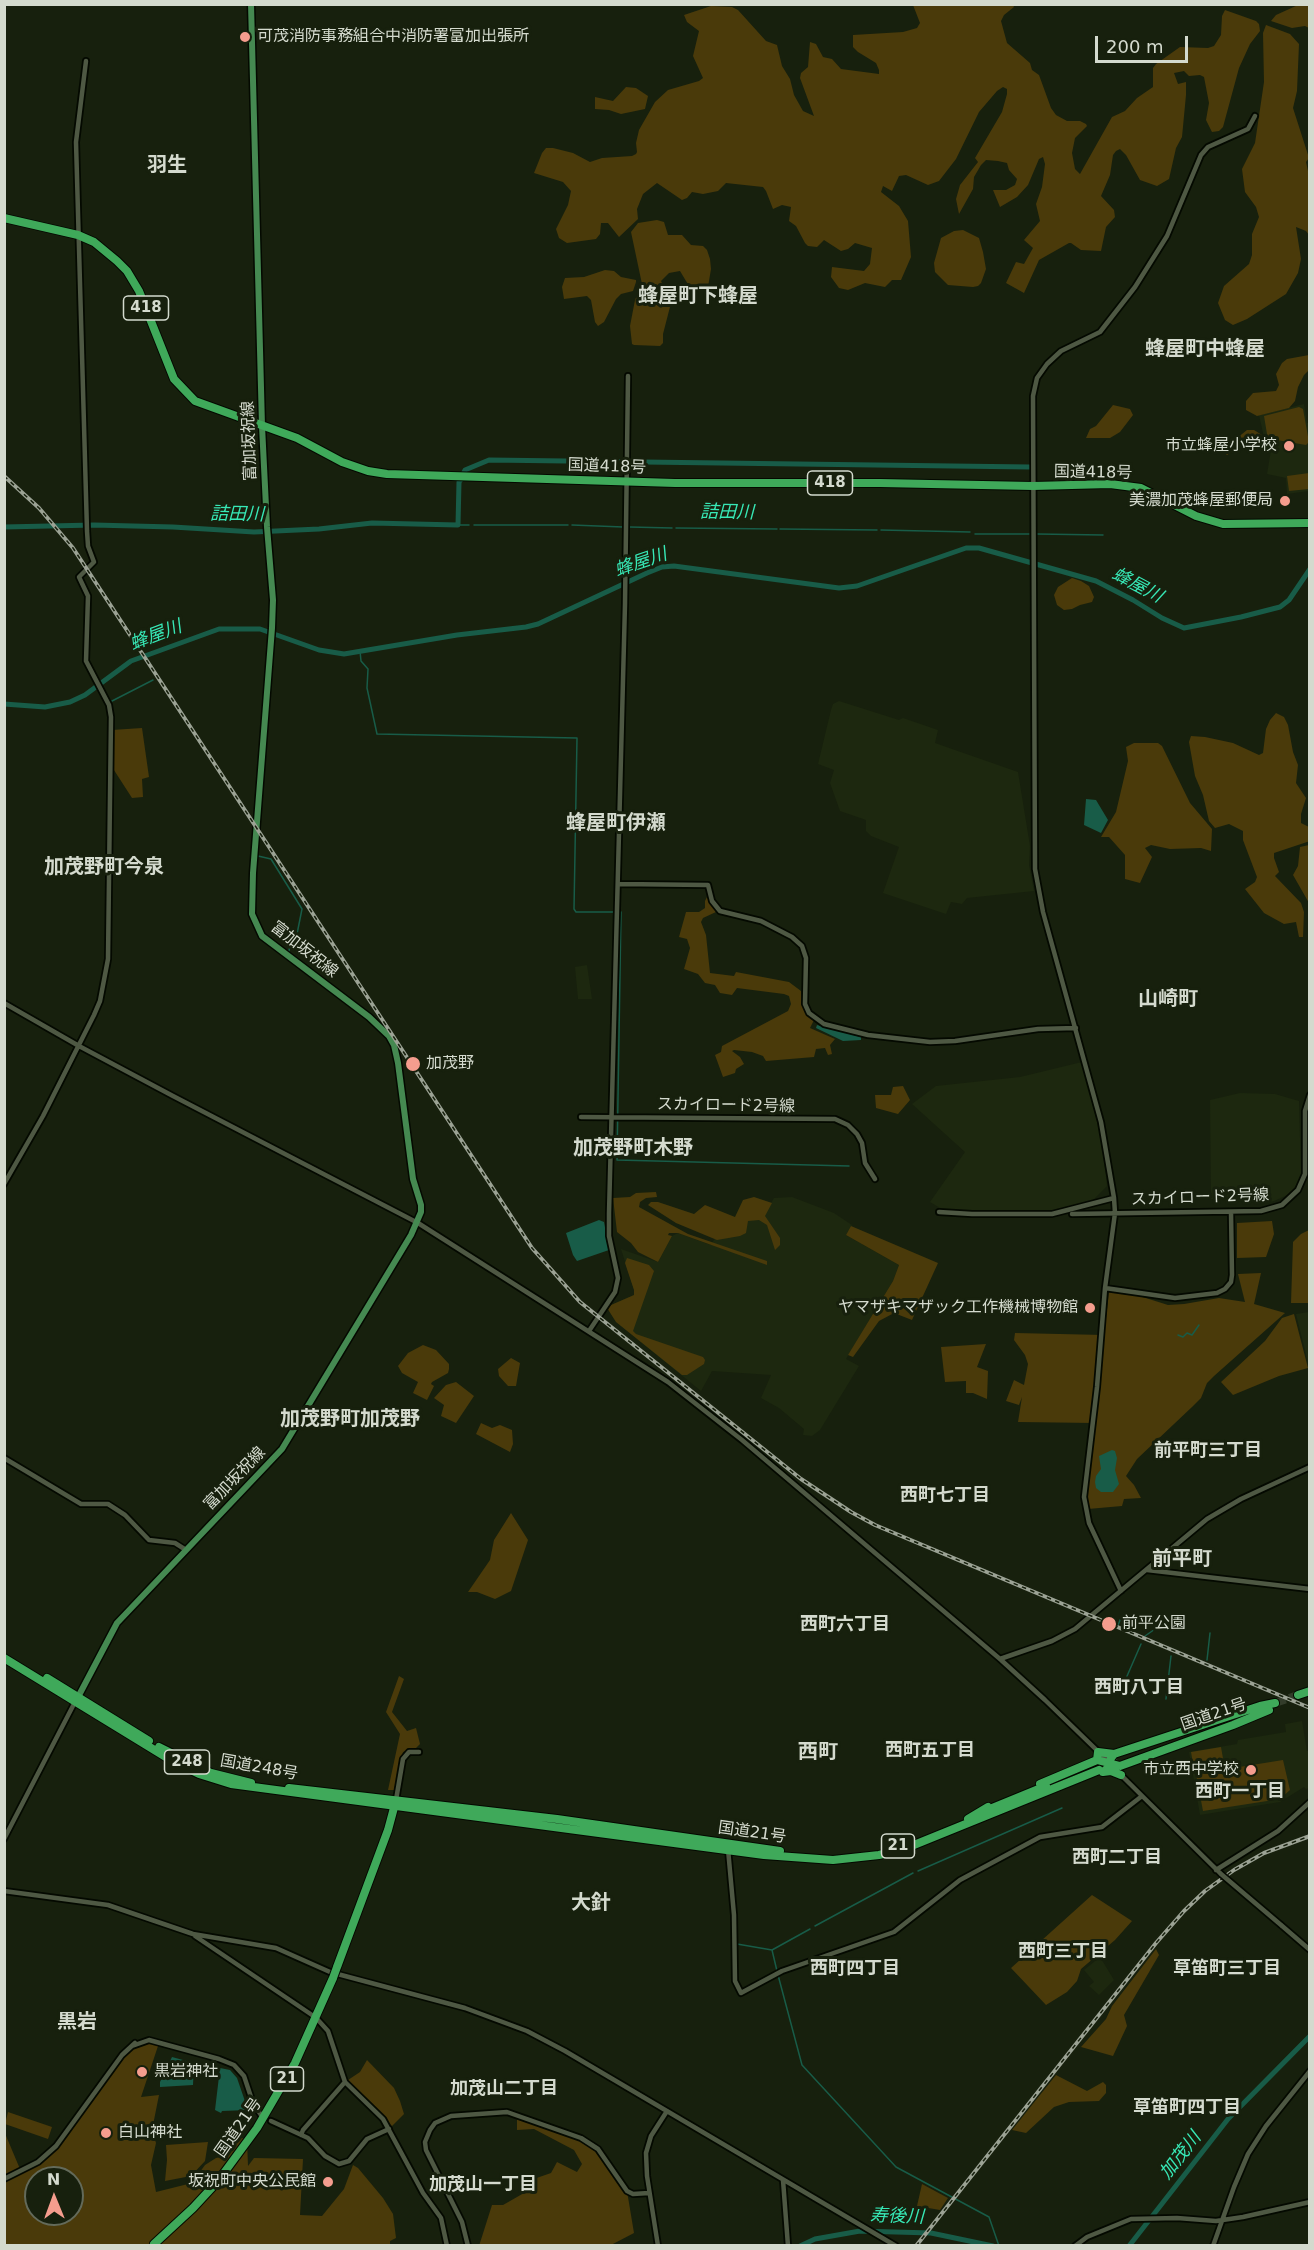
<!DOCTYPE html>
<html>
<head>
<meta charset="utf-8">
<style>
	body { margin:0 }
	#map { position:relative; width:1314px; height:2250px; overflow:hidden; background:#17200d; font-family:"DejaVu Sans",sans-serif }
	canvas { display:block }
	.frame { position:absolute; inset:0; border:6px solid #d4dace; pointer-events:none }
	.north { position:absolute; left:24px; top:2166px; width:60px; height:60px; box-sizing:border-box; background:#17200d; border:2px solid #636a5a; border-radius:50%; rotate:359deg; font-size:16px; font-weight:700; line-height:24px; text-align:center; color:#d4dace }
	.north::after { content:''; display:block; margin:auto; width:21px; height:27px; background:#f59d8e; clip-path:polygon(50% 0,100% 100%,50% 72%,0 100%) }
	.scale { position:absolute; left:1095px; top:36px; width:93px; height:27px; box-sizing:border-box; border:3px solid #d4dace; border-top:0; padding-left:8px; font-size:18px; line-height:21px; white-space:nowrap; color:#d4dace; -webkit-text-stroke:4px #17200d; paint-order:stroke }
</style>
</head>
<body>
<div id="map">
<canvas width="1314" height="2250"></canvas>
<div class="frame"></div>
<div class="north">N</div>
<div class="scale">200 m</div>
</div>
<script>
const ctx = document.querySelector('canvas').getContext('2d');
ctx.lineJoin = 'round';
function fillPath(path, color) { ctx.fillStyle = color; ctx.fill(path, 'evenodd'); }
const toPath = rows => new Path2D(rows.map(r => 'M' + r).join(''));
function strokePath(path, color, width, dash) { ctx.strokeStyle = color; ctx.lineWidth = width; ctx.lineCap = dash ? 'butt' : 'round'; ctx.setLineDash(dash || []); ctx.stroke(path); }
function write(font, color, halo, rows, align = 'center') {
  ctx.font = font + ' "DejaVu Sans","Noto Sans JP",sans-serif'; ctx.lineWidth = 6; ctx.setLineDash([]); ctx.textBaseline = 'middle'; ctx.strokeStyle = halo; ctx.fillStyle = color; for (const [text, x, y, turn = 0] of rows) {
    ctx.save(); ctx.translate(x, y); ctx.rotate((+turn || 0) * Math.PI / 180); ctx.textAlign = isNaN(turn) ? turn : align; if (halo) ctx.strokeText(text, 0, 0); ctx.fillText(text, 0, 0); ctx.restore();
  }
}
fillPath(toPath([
	[1304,404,1307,423,1309,423,1309,491,1287,494,1286,478,1267,474,1271,450,1265,442,1259,415],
	[839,701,899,720,903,718,938,730,935,743,1018,772,1030,846,1029,865,1034,891,967,898,962,904,951,902,946,914,883,893,899,847,871,836,866,831,866,820,840,811,830,783,834,770,818,764,831,710,833,704],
	[587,965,592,999,578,999,575,967],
	[1082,1062,1102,1142,1107,1186,1090,1203,1052,1211,971,1213,947,1212,930,1202,965,1152,912,1104,936,1086,1020,1077],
	[1240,1093,1275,1094,1299,1101,1301,1176,1292,1193,1274,1201,1264,1203,1211,1199,1210,1100],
	[792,1197,834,1213,852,1225,846,1235,899,1265,893,1281,846,1359,859,1366,820,1430,812,1436,803,1435,804,1429,779,1408,761,1398,771,1375,712,1371,701,1391,616,1322,608,1309,611,1305,634,1295,634,1290,621,1249,658,1262,672,1236,678,1233,711,1245,715,1238,747,1219,762,1218,774,1198],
	[1309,1312,1310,1312,1309,1366,1296,1314],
	[1302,1721,1307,1751,1309,1751,1309,1788,1306,1789,1304,1787,1280,1802,1200,1815,1189,1752,1237,1744,1238,1740,1286,1732,1285,1724],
	[1100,1957,1114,1980,1099,1995,1089,1986,1094,1982,1084,1970]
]), '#1d280f');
fillPath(toPath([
	[913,5,1013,5,1014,7,1004,15,1001,21,1007,43,1030,63,1032,70,1039,75,1051,108,1056,115,1067,121,1080,121,1086,124,1087,126,1075,138,1072,153,1075,169,1080,174,1112,117,1125,111,1137,98,1153,87,1153,68,1156,64,1180,47,1208,48,1214,46,1221,35,1222,16,1225,10,1256,21,1259,24,1260,31,1250,44,1239,68,1223,127,1219,131,1212,132,1206,120,1209,103,1204,77,1200,75,1189,76,1184,71,1174,73,1178,84,1186,82,1186,95,1182,137,1176,148,1169,179,1157,186,1140,180,1126,155,1120,149,1116,151,1113,155,1110,175,1101,196,1114,210,1115,217,1106,227,1101,251,1081,250,1071,243,1069,243,1039,260,1024,293,1006,283,1016,262,1024,264,1033,248,1024,240,1040,221,1036,204,1042,187,1045,164,1043,157,1039,159,1028,185,1017,197,1000,207,993,190,1006,190,1015,185,1017,179,1009,170,1007,163,998,161,986,160,981,165,974,177,973,189,959,214,956,199,960,185,978,162,975,158,1002,112,1007,94,1007,89,1003,87,997,91,979,112,956,159,939,181,928,185,906,175,899,176,892,191,883,186,881,192,899,206,908,221,911,257,901,280,892,280,885,287,865,283,848,290,839,288,831,277,832,267,864,271,870,264,872,248,855,243,848,249,841,251,824,240,817,247,808,246,805,243,796,226,789,221,791,207,782,205,773,209,766,191,763,187,726,183,718,191,703,194,692,192,687,198,682,200,657,183,643,194,637,209,638,219,619,237,608,223,601,223,600,234,596,239,567,243,559,238,556,229,568,205,571,191,563,182,534,173,542,153,546,148,553,148,573,153,590,162,602,158,632,156,636,154,637,152,636,143,639,130,655,102,668,90,699,81,703,78,693,56,699,31,687,22,684,15,711,6,732,7,738,10,766,41,777,45,782,66,790,79,794,95,803,111,814,116,800,78,801,73,808,67,810,42,816,44,823,57,832,59,841,69,879,74,879,70,876,63,858,52,853,47,853,35,903,32,917,28,920,23],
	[1298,5,1309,5,1309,28,1305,26,1292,28,1271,21,1276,15],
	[1266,25,1290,34,1299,44,1297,91,1293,108,1309,158,1306,162,1310,180,1309,235,1306,231,1296,227,1301,259,1298,273,1286,294,1247,319,1233,325,1225,320,1218,303,1224,286,1249,264,1252,255,1252,234,1259,217,1256,207,1245,192,1242,169,1255,143,1264,82,1263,33],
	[626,87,636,88,648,96,645,109,621,114,609,110,595,109,595,97,613,101],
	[657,220,664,222,668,235,682,235,691,245,703,246,707,250,710,259,711,269,708,287,705,291,697,291,689,286,680,271,669,273,661,281,671,303,663,334,663,343,660,346,634,345,632,344,630,326,635,300,642,284,631,232,638,223],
	[963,230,979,238,983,252,986,269,981,283,978,286,973,287,948,285,935,272,934,263,941,238,954,231],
	[605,270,614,271,621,277,636,280,636,282,633,291,621,294,616,299,604,322,598,326,595,322,591,300,587,296,564,299,562,287,565,278,584,277],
	[1309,355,1309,370,1304,375,1298,387,1295,401,1289,408,1257,416,1246,410,1246,401,1253,393,1276,391,1279,385,1276,374,1282,363,1287,359],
	[1113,405,1130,409,1133,415,1120,432,1110,438,1086,438,1090,429,1096,426],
	[1299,407,1303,409,1309,442,1306,445,1271,439,1267,434,1264,416],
	[1247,430,1254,430,1262,435,1260,443,1245,443,1227,455,1224,452,1232,442],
	[1309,473,1309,489,1289,491,1287,476],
	[1072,578,1081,581,1089,586,1094,597,1092,602,1080,605,1072,609,1064,610,1057,605,1054,595,1058,587],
	[1276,713,1284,717,1288,725,1293,752,1298,765,1296,783,1306,798,1301,814,1301,823,1309,827,1310,841,1274,853,1274,858,1279,872,1275,876,1301,903,1304,912,1303,937,1299,937,1296,922,1284,924,1264,913,1245,889,1255,882,1257,877,1243,840,1243,831,1229,824,1215,828,1209,821,1203,795,1195,776,1189,742,1191,736,1205,737,1233,743,1259,755,1263,753,1266,729,1270,720],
	[142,728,149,777,142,779,143,797,132,798,112,767,112,730],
	[1134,743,1158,743,1162,746,1190,803,1212,829,1211,851,1201,848,1170,849,1151,845,1145,848,1152,857,1140,883,1125,879,1125,855,1109,837,1101,837,1116,812,1128,761,1126,747],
	[1309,845,1310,845,1309,903,1293,875,1298,866,1300,847],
	[707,897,716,912,703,918,701,922,706,935,710,973,734,976,736,972,789,982,801,991,802,1005,806,1014,814,1020,810,1028,835,1039,830,1045,832,1054,828,1055,825,1048,816,1049,814,1057,766,1061,763,1056,752,1052,734,1050,732,1051,740,1057,744,1064,736,1069,735,1073,723,1077,715,1055,721,1052,722,1046,788,1011,791,1004,789,996,784,994,737,988,732,995,720,993,715,985,705,983,698,974,684,969,690,948,687,939,679,937,686,912,699,912,705,908,705,901],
	[903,1086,910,1100,898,1114,876,1108,875,1095,891,1095,893,1087],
	[656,1192,657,1197,646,1198,640,1202,639,1207,688,1234,767,1261,767,1265,678,1233,669,1233,668,1235,672,1236,658,1262,638,1252,631,1243,617,1232,613,1198,630,1197,636,1193],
	[754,1197,772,1203,765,1216,780,1238,780,1245,775,1250,767,1225,759,1220,748,1221,746,1233,740,1236,717,1240,676,1223,648,1205,651,1202,658,1202,694,1214,705,1205,735,1217,743,1200],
	[1272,1221,1274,1234,1266,1257,1237,1258,1237,1223],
	[851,1226,938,1263,912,1320,894,1313,879,1321,853,1357,848,1355,893,1281,899,1265,846,1235],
	[1309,1230,1309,1303,1291,1303,1293,1242,1301,1234],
	[627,1258,649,1265,654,1271,633,1331,636,1334,703,1357,705,1360,704,1364,687,1375,682,1375,616,1322,609,1311,608,1309,611,1305,634,1295,634,1290,625,1263],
	[1261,1273,1254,1304,1285,1313,1214,1376,1207,1383,1201,1398,1192,1407,1137,1459,1126,1476,1134,1485,1141,1498,1124,1499,1122,1506,1088,1509,1087,1497,1095,1423,1018,1422,1022,1397,1019,1405,1006,1401,1014,1380,1024,1385,1028,1364,1025,1355,1014,1340,1015,1333,1104,1335,1109,1292,1130,1293,1168,1305,1184,1304,1219,1298,1245,1302,1238,1274],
	[1294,1314,1308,1368,1279,1376,1233,1395,1221,1382,1265,1341,1282,1318],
	[986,1344,977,1367,988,1371,987,1399,973,1393,966,1393,966,1381,945,1382,941,1347],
	[423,1345,436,1350,449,1364,449,1369,448,1373,432,1382,431,1384,434,1386,427,1400,413,1393,418,1382,402,1373,398,1366,408,1353],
	[511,1358,520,1363,516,1386,508,1386,499,1376,498,1369],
	[456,1382,474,1396,456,1423,441,1416,444,1405,434,1398,446,1385],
	[481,1423,492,1428,500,1425,512,1430,513,1444,510,1452,476,1434],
	[511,1513,528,1540,511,1591,495,1599,477,1592,468,1592,490,1560,494,1540],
	[399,1676,404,1679,392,1712,407,1731,416,1728,420,1744,416,1748,403,1752,394,1790,388,1790,400,1734,386,1712],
	[1221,1747,1224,1764,1194,1769,1191,1752],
	[1283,1760,1290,1790,1280,1799,1203,1811,1196,1774],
	[1092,1895,1132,1921,1115,1940,1081,1969,1077,1981,1067,1992,1046,2005,1011,1968],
	[1156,1949,1159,1955,1124,2015,1127,2026,1113,2056,1081,2047,1106,2019,1112,2006],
	[149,2040,159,2043,141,2097,159,2095,152,2130,156,2143,151,2165,156,2192,192,2183,205,2165,216,2158,221,2157,221,2151,223,2146,237,2136,247,2140,248,2166,254,2158,303,2159,300,2215,322,2216,344,2189,353,2165,358,2168,383,2198,393,2214,396,2238,390,2241,390,2246,5,2245,4,2131,20,2169,53,2150,127,2048],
	[36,2178,72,2178,72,2214,36,2214],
	[367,2060,394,2088,400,2101,404,2114,392,2126,345,2082,360,2072],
	[1056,2075,1087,2091,1103,2082,1106,2085,1106,2093,1099,2101,1069,2102,1054,2107,1026,2133,1012,2130],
	[8,2112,52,2127,48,2139,5,2124],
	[517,2114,598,2149,627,2191,634,2233,611,2245,479,2246,492,2205,503,2205,524,2193,522,2183,551,2173,557,2162,577,2172,582,2164,574,2150,534,2129,517,2130],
	[208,2142,205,2161,191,2176,165,2181,167,2160,166,2145],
	[922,2184,948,2198,940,2210,917,2206]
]), '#4a3a0a');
fillPath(toPath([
	[1086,799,1096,800,1108,820,1101,833,1084,825],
	[817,1025,861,1037,861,1040,843,1041,816,1028],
	[599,1220,604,1222,609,1250,577,1261,573,1255,566,1233],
	[1112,1450,1115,1451,1117,1458,1115,1470,1119,1484,1113,1492,1101,1492,1096,1488,1095,1482,1096,1476,1101,1469,1099,1456],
	[172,2057,194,2063,193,2085,160,2087,160,2082],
	[220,2068,230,2070,237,2078,248,2110,222,2111,221,2113,215,2110]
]), '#185c48');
strokePath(toPath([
	[458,525,469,525],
	[474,525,568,525],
	[572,525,623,527],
	[630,527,672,528],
	[676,528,777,529],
	[780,529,877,530],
	[881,530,970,532],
	[975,534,1029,534],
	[1037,534,1103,535],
	[360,651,361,661,368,669,367,688,377,734,577,738,574,909,576,912,614,912],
	[112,701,153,680],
	[258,856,271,859,302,909,297,934,291,938,289,951],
	[621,912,617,1160,849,1166],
	[1178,1335,1183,1337,1187,1333,1192,1335,1199,1325],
	[1118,1625,1121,1618],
	[1145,1636,1158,1627],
	[1207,1660,1210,1633],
	[1124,1683,1141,1644],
	[1166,1699,1171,1656],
	[918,1871,1062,1808],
	[815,1926,913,1873],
	[737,1944,772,1950,810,1929],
	[772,1950,777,1971],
	[778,1975,802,2065,896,2167,989,2217,999,2246]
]), '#185c48', 1.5);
strokePath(toPath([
	[464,472,465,470,489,460,1030,467],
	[4,527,94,525,173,527,254,532,319,529,372,523,458,525,459,482,462,478],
	[4,704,45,707,70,702,85,695,131,661,219,629,260,629,319,650,344,654,457,635,526,627,538,624,647,573,662,567,674,566,839,588,857,586,966,548,979,548,1096,581,1133,600,1162,618,1184,628,1241,617,1280,607,1289,600,1310,569],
	[800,2246,815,2239,860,2231,931,2233,993,2246],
	[1129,2246,1228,2119,1310,2036]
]), '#185c48', 5);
strokePath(toPath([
	[1278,1702,1298,1695],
	[1098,1765,1120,1757]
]), '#333c2a', 8, [8, 4]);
const minor = toPath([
	[618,884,708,885,712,901,720,911,761,921,792,937,802,946,806,958,805,1004,809,1013,824,1024,868,1035,930,1042,955,1041,1038,1029,1076,1028],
	[4,1003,79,1046,173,1096,418,1223,668,1382,742,1440,1000,1659,1045,1700,1109,1762],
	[581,1117,835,1119,848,1125,857,1134,862,1143,865,1163,875,1179],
	[4,1184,43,1116,94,1015,100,1001,108,959,111,717,109,705,86,661,88,596,79,577,94,562,88,546,87,531,76,142,86,61],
	[939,1212,972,1214,1052,1214,1114,1198],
	[1072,1214,1261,1211,1282,1205,1298,1190,1305,1174,1305,1111,1310,1095],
	[1105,1288,1175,1298,1217,1293,1225,1289,1231,1282,1232,1275,1231,1212],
	[589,1331,615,1292,618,1278,609,1236,609,1213,625,604,628,376],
	[4,1458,81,1504,108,1504,125,1515,149,1540,175,1543,186,1550],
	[1147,1570,1310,1589],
	[1121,1591,1089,1523,1084,1497,1097,1387,1105,1288,1115,1213,1114,1198,1101,1122,1043,912,1035,869,1033,396,1037,378,1047,364,1061,351,1100,332,1135,287,1167,236,1201,155,1208,147,1248,129,1255,116],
	[1000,1659,1052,1641,1075,1629,1207,1519,1241,1499,1310,1467],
	[1121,1775,1221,1874],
	[396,1800,403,1759,409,1752,419,1752],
	[4,1839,75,1702],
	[728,1849,734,1915,735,1981,741,1993,782,1971,894,1932,960,1880,1040,1837,1102,1827,1142,1796],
	[1216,1870,1278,1831,1310,1802],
	[4,1891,108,1905,193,1934,276,1948,330,1972,465,2008,527,2031,565,2051,896,2246],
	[1281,1925,1310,1950],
	[195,1936,312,2015],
	[318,2020,328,2031,345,2082,383,2119,423,2193,441,2218,447,2246],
	[132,2046,149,2040,219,2059,234,2065,244,2076,253,2103,261,2115],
	[271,2121,308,2138,325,2156,339,2164,349,2161,367,2139,389,2129],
	[301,2135,303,2130,345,2082],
	[4,2179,38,2162,56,2146,122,2055,135,2043],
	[783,2180,788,2246],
	[468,2246,462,2222,426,2150,425,2142,430,2130,435,2123,451,2116,507,2112,581,2138,598,2149,627,2191,633,2194,649,2193],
	[658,2246,647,2176,646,2153,651,2136,667,2111],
	[1075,2246,1087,2237,1131,2219,1177,2218,1216,2221,1243,2217,1310,2202],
	[1213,2246,1234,2187,1248,2154,1266,2126,1310,2071]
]);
const major = toPath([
	[77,1699,117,1623,282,1449,411,1235,421,1212,421,1205,413,1179,398,1063,394,1045,389,1036,369,1017,262,936,252,914,253,873,272,628,273,600,267,527,262,426,251,4]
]);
const highway = toPath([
	[4,218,78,235,94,242,117,261,127,271,139,291,174,379,195,401,297,438,342,462,368,471,387,474,675,483,880,483,1033,486,1110,484,1141,488,1196,516,1223,524,1310,523],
	[4,1658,174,1762,199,1774,231,1784,764,1855,833,1860,879,1855,904,1849,1099,1770],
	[47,1678,149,1741],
	[1298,1695,1310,1691],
	[159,1747,211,1773,251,1783],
	[1097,1760,1120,1766,1233,1725,1269,1710],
	[1104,1771,1109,1767,1111,1758,1114,1754,1260,1706,1275,1703],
	[1103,1772,1111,1771,1121,1775],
	[1040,1784,1097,1760,1098,1752,1114,1754],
	[289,1788,557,1819,780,1851],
	[985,1811,1046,1786],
	[968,1819,988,1807],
	[337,1967,388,1830,395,1804],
	[154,2244,193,2208,218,2181,257,2128,295,2063,333,1978]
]);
strokePath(minor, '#040900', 8);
strokePath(major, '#040900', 9);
strokePath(highway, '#040900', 10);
strokePath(minor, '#4e5843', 4.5);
strokePath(major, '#458951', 6);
strokePath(highway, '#3fa95a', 8);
const rail = toPath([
	[4,476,39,508,73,548,532,1248,580,1302,801,1479,851,1512,875,1525,1310,1708],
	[916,2246,1156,1943,1184,1911,1205,1891,1234,1870,1264,1853,1310,1836]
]);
strokePath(rail, '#9ba294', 4);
strokePath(rail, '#17200d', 1.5, [4.5]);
const minorBridge = toPath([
	[1221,1874,1281,1925]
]);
const highwayBridge = toPath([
	[333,1978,337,1967]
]);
strokePath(minorBridge, '#040900', 8, []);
strokePath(highwayBridge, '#040900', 10, []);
strokePath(minorBridge, '#4e5843', 4.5);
strokePath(highwayBridge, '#3fa95a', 8);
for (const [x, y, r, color] of [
	[245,37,6,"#f59d8e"],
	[1289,446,6,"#f59d8e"],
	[1285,501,6,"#f59d8e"],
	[413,1064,8,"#f59d8e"],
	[1090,1308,6,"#f59d8e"],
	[1109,1624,8,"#f59d8e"],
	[1251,1770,6,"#f59d8e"],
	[142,2072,6,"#f59d8e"],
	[106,2133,6,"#f59d8e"],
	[328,2182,6,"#f59d8e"]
]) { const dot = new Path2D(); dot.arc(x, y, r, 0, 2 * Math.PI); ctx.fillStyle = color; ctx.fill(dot); strokePath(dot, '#17200d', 2); }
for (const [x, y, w] of [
	[146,308,45],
	[830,483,45],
	[187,1762,45],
	[898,1846,33],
	[287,2079,33]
]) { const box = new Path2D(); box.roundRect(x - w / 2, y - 12, w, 24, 4.5); ctx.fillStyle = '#17200d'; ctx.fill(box); strokePath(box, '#d4dace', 1.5); }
write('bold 15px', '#d4dace', null, [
	["418",146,308],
	["418",830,483],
	["248",187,1762],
	["21",898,1846],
	["21",287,2079]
]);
write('16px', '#d4dace', '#17200d', [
	["可茂消防事務組合中消防署富加出張所",257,37],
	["市立蜂屋小学校",1277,446,"right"],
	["美濃加茂蜂屋郵便局",1273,501,"right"],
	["加茂野",426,1064],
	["ヤマザキマザック工作機械博物館",1078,1308,"right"],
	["前平公園",1122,1624],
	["市立西中学校",1239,1770,"right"],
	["黒岩神社",154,2072],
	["白山神社",118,2133],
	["坂祝町中央公民館",316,2182,"right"]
], 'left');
write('16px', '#d4dace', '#17200d', [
	["富加坂祝線",250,441,-92],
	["国道418号",607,467,2],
	["国道418号",1093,473,1],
	["富加坂祝線",304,950,38],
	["スカイロード2号線",726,1106,1],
	["スカイロード2号線",1200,1198,-2],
	["富加坂祝線",235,1479,-46],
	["国道21号",1214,1715,-19],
	["国道248号",259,1768,10],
	["国道21号",752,1833,8],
	["国道21号",239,2128,-55]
]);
write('italic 18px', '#37e8b6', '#17200d', [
	["詰田川",727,513,1],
	["詰田川",237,515,1],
	["蜂屋川",641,563,-19],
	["蜂屋川",1137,586,28],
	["蜂屋川",156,636,-21],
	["加茂川",1181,2156,-52],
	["寿後川",897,2217,2]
]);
write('bold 18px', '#d4dace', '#17200d', [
	["前平町三丁目",1208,1451],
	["西町七丁目",945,1496],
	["西町六丁目",845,1625],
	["西町八丁目",1139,1688],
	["西町五丁目",930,1751],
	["西町一丁目",1240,1792],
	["西町二丁目",1117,1858],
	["西町三丁目",1063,1952],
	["西町四丁目",855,1969],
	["草笛町三丁目",1227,1969],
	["加茂山二丁目",504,2089],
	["草笛町四丁目",1187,2108],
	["加茂山一丁目",483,2185]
]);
write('bold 20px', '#d4dace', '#17200d', [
	["羽生",167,166],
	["蜂屋町下蜂屋",698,297],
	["蜂屋町中蜂屋",1205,350],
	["蜂屋町伊瀬",616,824],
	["加茂野町今泉",104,868],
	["山崎町",1168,1000],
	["加茂野町木野",633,1149],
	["加茂野町加茂野",350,1420],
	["前平町",1182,1560],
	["西町",818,1753],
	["大針",591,1904],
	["黒岩",77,2023]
]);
</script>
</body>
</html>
